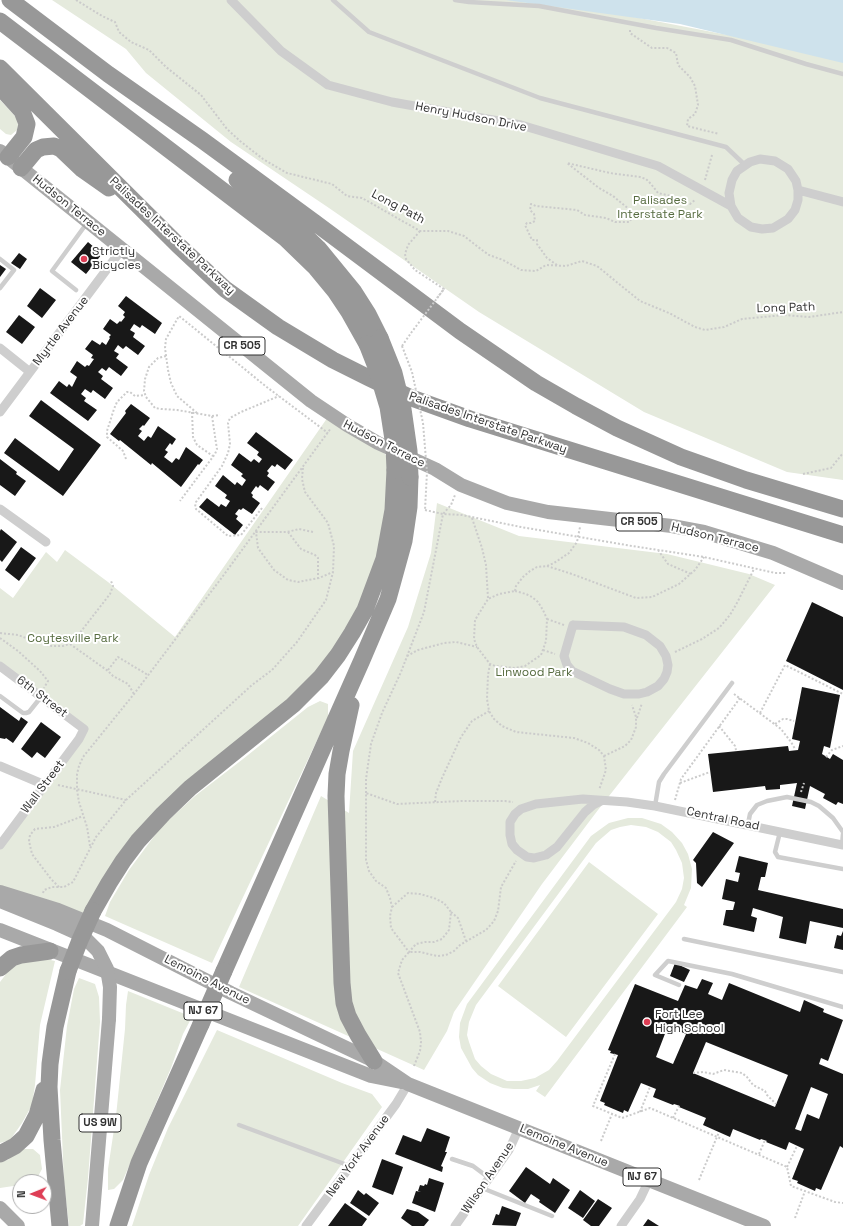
<!DOCTYPE html>
<html>
<head>
<meta charset="utf-8">
<style>
	body { margin:0 }
	#map { position:relative; width:843px; height:1226px; overflow:hidden; background:#fff; font-family:"Space Grotesk",sans-serif }
	canvas { display:block }
	.north { position:absolute; left:12px; top:1174px; width:40px; height:40px; box-sizing:border-box; background:#fff; border:1px solid #adadad; border-radius:50%; rotate:269deg; font-size:11px; font-weight:700; line-height:16px; text-align:center; color:#313131 }
	.north::after { content:''; display:block; margin:auto; width:14px; height:18px; background:#de3e55; clip-path:polygon(50% 0,100% 100%,50% 72%,0 100%) }
</style>
</head>
<body>
<div id="map">
<canvas width="843" height="1226"></canvas>
<div class="north">N</div>
</div>
<script>
const ctx = document.querySelector('canvas').getContext('2d');
ctx.lineJoin = 'round';
function fillPath(path, color) { ctx.fillStyle = color; ctx.fill(path, 'evenodd'); }
const toPath = rows => new Path2D(rows.map(r => 'M' + r).join(''));
function strokePath(path, color, width, dash) { ctx.strokeStyle = color; ctx.lineWidth = width; ctx.lineCap = dash ? 'butt' : 'round'; ctx.setLineDash(dash || []); ctx.stroke(path); }
function write(font, color, halo, rows, align = 'center') {
  ctx.font = font + ' "Space Grotesk",sans-serif'; ctx.lineWidth = 4; ctx.setLineDash([]); ctx.textBaseline = 'middle'; ctx.strokeStyle = halo; ctx.fillStyle = color; for (const [text, x, y, turn = 0] of rows) {
    ctx.save(); ctx.translate(x, y); ctx.rotate((+turn || 0) * Math.PI / 180); ctx.textAlign = isNaN(turn) ? turn : align; if (halo) ctx.strokeText(text, 0, 0); ctx.fillText(text, 0, 0); ctx.restore();
  }
}
fillPath(toPath([
	[52,0,546,0,811,51,843,62,843,480,787,472,644,412,479,312,329,208,231,142,146,73,126,49],
	[0,100,16,117,18,125,17,130,11,135,6,134,0,129],
	[330,414,378,443,395,470,387,547,330,666,181,797,86,921,0,892,0,845,84,729,0,666,0,588,13,598,46,552,57,562,65,550,108,582,175,637],
	[437,503,519,536,667,554,749,574,775,585,598,810,542,884,454,1012,447,1031,424,1070,239,987,321,796,349,813,353,751,408,627,431,553],
	[320,701,328,704,328,717,212,963,105,916,110,902,129,870,161,827,195,796,243,759,308,707],
	[628,818,642,818,661,824,672,832,682,843,688,854,692,869,691,888,684,905,687,907,545,1097,536,1091,540,1085,528,1089,514,1089,503,1088,490,1083,478,1075,472,1068,461,1048,459,1037,460,1023,467,1004,591,836,609,823],
	[631,825,646,827,658,832,671,842,676,850,682,863,684,878,682,889,676,902,557,1061,549,1070,535,1078,521,1081,507,1081,491,1074,481,1066,475,1059,469,1042,467,1035,469,1022,476,1005,596,843,611,830,620,827],
	[589,862,658,914,566,1037,498,986],
	[41,958,55,961,40,1025,35,1085,32,1105,22,1123,10,1140,0,1143,0,982,13,965],
	[79,978,95,984,99,997,100,1022,88,1178,83,1224,80,1226,69,1226,64,1182,60,1090,67,1026,74,989],
	[128,991,192,1017,183,1034,171,1068,123,1180,114,1189,108,1190,108,1169,116,1116,125,1029,126,1005],
	[217,1030,342,1083,372,1094,382,1107,298,1226,132,1226,149,1175,168,1128],
	[22,1149,33,1149,40,1155,42,1169,35,1182,20,1182,20,1185,0,1188,0,1161,8,1160,11,1156]
]), '#e5eadd');
fillPath(toPath([
	[506,0,843,0,843,63,680,24]
]), '#cee2ec');
fillPath(toPath([
	[88,242,102,254,86,274,71,262],
	[19,253,27,259,20,269,11,263],
	[0,265,6,269,0,277],
	[40,288,56,300,42,318,27,306],
	[126,296,162,323,155,334,142,325,140,328,134,324,130,330,135,333,133,337,145,346,138,355,126,346,123,349,118,345,114,351,119,354,116,358,128,367,121,376,109,367,106,371,102,368,98,372,103,376,101,379,113,388,105,399,93,390,91,393,85,389,81,394,86,398,84,401,97,410,88,421,50,393,59,381,67,387,69,384,72,387,77,377,70,372,77,361,85,367,87,365,89,366,94,359,91,358,93,355,85,349,92,340,100,345,102,342,106,345,110,338,109,337,111,335,103,329,110,319,117,324,120,321,121,322,125,317,123,315,125,312,118,306],
	[19,315,35,327,22,344,6,332],
	[41,400,101,445,63,496,4,453,15,438,59,471,74,449,29,416],
	[131,404,150,418,144,426,143,425,139,429,142,431,138,436,144,441,148,436,151,438,158,426,176,439,172,445,170,443,165,450,168,452,164,457,172,463,176,458,179,460,186,447,203,460,199,465,198,464,181,487,152,463,151,465,120,440,119,441,110,434,126,413,125,411],
	[256,432,293,460,285,470,277,464,275,467,272,465,267,471,269,473,267,476,275,482,268,491,260,485,258,488,256,486,251,493,253,495,252,497,260,503,252,514,243,508,241,510,239,509,235,514,238,516,236,519,243,525,235,535,199,507,207,498,219,507,221,504,226,507,230,501,225,498,227,495,215,486,223,475,235,485,237,482,242,486,246,480,241,476,243,474,231,465,239,453,251,462,254,459,259,463,262,459,257,455,259,452,247,443],
	[0,459,17,472,16,474,26,481,15,496,0,485],
	[1,529,17,542,2,562,0,560,0,531],
	[21,547,36,558,19,581,5,570],
	[812,602,843,617,843,690,786,661],
	[802,687,840,695,830,748,824,746,822,754,830,759,833,754,843,760,843,804,838,802,836,805,823,798,825,794,810,786,805,809,792,806,797,783,780,785,780,789,766,790,765,786,713,792,708,754,788,746,789,751,798,750,800,741,792,739],
	[0,707,19,721,21,717,28,722,13,743,6,738,5,739,0,738],
	[41,722,61,737,45,758,37,752,32,758,21,749],
	[713,832,734,843,702,887,697,883,696,863,693,860],
	[739,856,768,863,765,877,761,877,758,890,843,909,843,928,810,921,806,944,779,938,783,917,753,908,751,916,757,918,754,932,723,925,726,910,733,910,735,902,722,899,726,879,738,882,740,873,735,872],
	[843,931,843,950,834,948,837,935,841,936],
	[675,963,690,970,684,982,670,976],
	[702,979,713,983,708,994,722,1000,729,983,800,1012,804,1000,824,1009,823,1012,843,1020,828,1061,821,1058,819,1064,843,1074,843,1148,840,1146,821,1190,816,1188,815,1191,797,1183,798,1181,792,1179,804,1149,789,1142,786,1150,766,1142,767,1141,761,1139,760,1140,733,1129,730,1137,703,1125,706,1118,679,1107,680,1106,674,1104,673,1105,653,1097,656,1089,641,1083,628,1112,624,1110,623,1113,604,1105,605,1103,600,1101,618,1055,610,1053,611,1051,608,1050,635,984,678,1001,685,985,697,989],
	[668,1026,686,1034,673,1064,656,1057],
	[706,1042,788,1075,775,1107,693,1073],
	[811,1087,828,1094,819,1119,807,1114,801,1131,795,1129],
	[427,1128,450,1137,445,1152,447,1152,441,1166,443,1167,442,1172,395,1154,403,1135,421,1142],
	[382,1159,403,1167,393,1195,372,1187],
	[526,1167,550,1184,553,1178,570,1190,555,1213,539,1202,540,1200,531,1194,525,1203,509,1191],
	[429,1178,444,1183,435,1212,412,1203,416,1191,421,1192,418,1191,420,1185,424,1186,425,1184,427,1185],
	[358,1190,364,1195,366,1193,379,1203,369,1216,350,1203],
	[580,1190,595,1201,583,1218,568,1208],
	[598,1199,612,1208,599,1226,591,1226,583,1220],
	[345,1203,367,1219,362,1226,328,1226],
	[502,1206,521,1213,516,1226,492,1225,496,1214,499,1215],
	[407,1209,418,1212,429,1220,424,1226,412,1226,401,1218],
	[648,1219,659,1226,643,1226]
]), '#181818');
strokePath(toPath([
	[76,0,102,16,115,22,119,32,131,42,149,50,166,67,201,95,227,129,240,141,263,159,287,173,332,184,347,196,362,198,420,231,448,231,464,236,482,250,489,255,503,260,521,270,536,271,546,265,566,266,582,261,597,266,640,301,669,313,695,327,705,330,724,327,742,319,784,315,809,317,843,312],
	[630,30,630,33,652,48,667,48,676,53,678,65,690,77,695,86,698,105,695,114,688,119,687,126,719,134],
	[705,180,712,155],
	[420,231,408,245,405,254,406,259,415,270,444,289,437,298],
	[557,265,547,258,537,244,537,240,532,240,525,225,527,223,531,223,535,221,534,214,530,210,531,204,536,206,577,210,585,215,606,218,615,222,629,222,633,217,630,210,613,196,599,188,567,163,610,173,640,177,646,179,651,184,658,193,675,197,682,202,690,204,695,200],
	[402,346,411,333],
	[166,356,158,358,149,367,145,379,144,391,146,397,155,408,161,409,177,410,212,416,216,443,217,449,215,454,180,501],
	[192,412,193,437,197,445,213,456],
	[197,413,177,396,171,383,168,370,165,348,166,339,179,316,268,388,328,433],
	[212,416,220,415],
	[126,459,123,451,107,437,107,431,114,409,117,402,127,392,130,392,135,396,145,395],
	[803,474,831,468,843,453],
	[262,508,241,535,228,536,196,509,195,507,196,502,222,466,228,453,230,444,228,423,230,418,241,412,279,396],
	[425,510,443,514,462,515,521,527,632,546,704,557,775,573,787,573],
	[472,518,482,548,486,565,488,598],
	[288,532,301,549,315,555,318,558,318,579],
	[313,532,299,529,287,532,256,532,258,548,274,570,288,580,298,582,319,578,333,572],
	[658,550,668,564,691,574],
	[547,566,572,574,636,598,652,597,679,584,695,570,704,557],
	[515,591,526,594,532,597,538,602,543,610,547,619,546,641,541,655,525,666,515,668,495,666,490,664,477,647,474,639,475,620,488,599,499,594,515,591],
	[515,591,516,586,523,577,530,571,537,567,547,566,554,563,569,553,577,542,580,527],
	[547,619,564,625],
	[0,633,18,635,42,644,52,646,63,646,72,643,110,594,113,586,111,581],
	[0,638,18,651,40,671,48,681,44,688],
	[70,644,108,671,113,676,128,684,134,694],
	[543,650,555,654],
	[675,652,702,639,719,628,730,615,738,601,754,569],
	[407,656,418,650,444,643,456,642,477,647],
	[490,664,488,675,487,699,489,711,494,719,502,726,516,732,574,738,588,743,599,750,604,756,606,770,599,790],
	[108,670,118,657,148,675],
	[734,694,781,729,791,742,795,749],
	[760,713,785,665,843,694],
	[637,718,642,703],
	[775,724,783,719,787,719,794,721],
	[719,726,735,746,736,750],
	[604,756,625,746,631,740,636,727,636,717,632,705],
	[826,757,832,750,843,746],
	[680,783,710,772],
	[58,785,126,800],
	[801,792,804,783],
	[366,793,366,779,371,744,382,713,401,672,424,612,443,514,451,505,455,495],
	[675,800,681,779,740,698],
	[435,802,436,793,442,778,461,737,472,721,489,711],
	[90,846,87,827,79,802,77,790,77,774,79,766,83,757,134,694,223,576,331,428],
	[59,887,51,879,32,854,29,841,30,835,35,829,54,827,83,816],
	[43,893,44,890,52,887,64,887,73,882,96,837,126,800,252,685,272,670,297,642,326,600,333,572,334,546,328,523,305,492,302,479,303,467],
	[392,907,408,893,420,894,434,898,444,903,451,912,449,930,442,939,434,942,425,942,416,944,409,952,391,928,390,916,392,907,390,898,386,888,376,881,369,871,366,860,366,793,397,804,462,801,505,801,513,802],
	[451,912,458,918,466,941],
	[615,1054,593,1106,622,1118,650,1108,787,1167,791,1186,835,1202,843,1203],
	[414,1066,420,1051,421,1042,420,1032,398,973,402,960,409,952,420,952,437,956,446,955,454,951,460,945,486,930,494,921,498,911,501,887,516,861],
	[693,1073,703,1072,713,1074,724,1070,742,1073,747,1077,753,1085,765,1091,767,1095,776,1104],
	[640,1112,650,1087],
	[673,1118,679,1106],
	[601,1141,612,1114],
	[759,1154,765,1140],
	[787,1167,797,1146],
	[699,1180,719,1132],
	[795,1218,805,1191]
]), '#cbcbcb', 2, [2, 2]);
strokePath(toPath([
	[333,0,369,32,540,98,726,147,745,165],
	[455,0,469,2,539,6,656,28,731,40,806,64,843,74],
	[0,259,14,270,0,288],
	[76,290,52,271,87,223],
	[0,696,23,713,26,713,29,712,41,697],
	[655,806,659,782,664,774,732,683],
	[748,824,750,814,757,805,767,801,787,797,811,802,819,806,833,818,843,832],
	[780,832,775,852,778,857,843,869],
	[842,845,843,834],
	[684,939,843,972],
	[679,985,655,975,668,961,732,974,843,1007],
	[239,1125,350,1166],
	[452,1159,473,1166,489,1178],
	[482,1188,552,1216]
]), '#cecece', 4.5);
strokePath(toPath([
	[231,0,281,51,328,85,392,102,521,125,658,166,731,206,738,218,751,227,762,229,773,228,788,219,795,210,798,200,798,190,796,181,788,169,775,161,760,159,750,162,737,171,732,180,729,193,731,206],
	[798,190,843,202],
	[0,348,30,372],
	[0,412,122,249],
	[0,509,46,542],
	[573,625,624,627,646,635,660,646,666,656,668,665,667,672,664,679,658,686,647,692,639,694,624,694,610,689,572,671,567,665,564,656,573,625],
	[0,666,84,729,79,739,0,845],
	[0,766,45,785],
	[601,801,593,805,585,812,557,847,546,855,534,858,527,857,517,850,512,844,510,835,510,822,515,814,521,809,536,804,583,799,627,802,655,806,843,845],
	[306,1226,396,1104,408,1084],
	[455,1226,509,1150,519,1128],
	[621,1226,640,1199,649,1180]
]), '#cecece', 9);
strokePath(toPath([
	[0,151,311,401,347,425,378,443,435,469,461,485,507,503,548,512,672,526,704,532,773,553,843,583],
	[0,892,58,910,107,930,231,993,374,1061,408,1084,764,1226],
	[0,901,57,924,77,933,86,939],
	[0,930,371,1076,401,1082],
	[0,1208,18,1226],
	[92,1226,109,1019]
]), '#a9a9a9', 14);
strokePath(toPath([
	[10,0,108,74,202,140,314,222,460,331,536,383,576,406,617,428,681,457,746,480,843,509],
	[0,21,285,238,316,268,335,291,349,312,367,344],
	[0,68,178,245,225,289,278,327,333,360,369,378,409,397,470,419,843,535],
	[0,87,22,111,27,124,24,137,8,157],
	[21,168,36,150,43,147,54,146,61,149,82,169,109,188],
	[237,180,290,221,318,248,354,292,368,314,380,338],
	[351,705,341,751,337,774,336,796,342,983,344,1003,348,1016,358,1035,374,1061],
	[93,911,109,883,123,861,138,841,163,814,190,788,293,705,321,677,338,655,352,633,365,610,384,559,393,510,395,470],
	[0,968,12,958,21,955,50,951],
	[224,971,362,660,388,599,404,541,409,507,410,477],
	[0,1154,15,1146,26,1136,37,1115,44,1090],
	[60,1226,52,1140,49,1087,50,1064,55,1027,68,971],
	[118,1226,139,1163,201,1024]
]), '#989898', 17);
strokePath(toPath([
	[411,333,444,289],
	[402,346,412,372,423,423,427,472,425,510]
]), '#cbcbcb', 2, [2, 2]);
strokePath(toPath([
	[86,939,98,951,107,969,110,987,109,1019]
]), '#a9a9a9', 14);
strokePath(toPath([
	[380,338,394,373,403,409,409,451,410,477],
	[367,344,376,367,388,407,394,446,395,470],
	[68,971,80,940,93,911],
	[201,1024,224,971]
]), '#989898', 17);
for (const [x, y, r, color] of [
	[84,259,4,"#de3e55"],
	[647,1022,4,"#de3e55"]
]) { const dot = new Path2D(); dot.arc(x, y, r, 0, 2 * Math.PI); ctx.fillStyle = color; ctx.fill(dot); strokePath(dot, '#fff', 1.5); }
for (const [x, y, w] of [
	[242,346,46],
	[639,522,46],
	[203,1011,38],
	[100,1123,42],
	[642,1177,38]
]) { const box = new Path2D(); box.roundRect(x - w / 2, y - 9, w, 18, 3); ctx.fillStyle = '#fff'; ctx.fill(box); strokePath(box, '#313131', 1); }
write('bold 11px', '#313131', null, [
	["CR 505",242,346],
	["CR 505",639,522],
	["NJ 67",203,1011],
	["US 9W",100,1123],
	["NJ 67",642,1177]
]);
write('12px', '#313131', '#fff', [
	["Henry Hudson Drive",471,117,11],
	["Hudson Terrace",69,206,39],
	["Long Path",398,207,28],
	["Palisades Interstate Parkway",172,236,43],
	["Long Path",786,308,-2],
	["Myrtle Avenue",61,331,-53],
	["Palisades Interstate Parkway",488,423,19],
	["Hudson Terrace",384,444,27],
	["Hudson Terrace",715,538,14],
	["6th Street",42,697,37],
	["Wall Street",43,787,-53],
	["Central Road",723,819,12],
	["Lemoine Avenue",207,980,27],
	["Lemoine Avenue",564,1146,22],
	["New York Avenue",358,1156,-54],
	["Wilson Avenue",488,1178,-56]
]);
write('12px', '#576c40', '#fff', [
	["Palisades",660,201],
	["Interstate Park",660,215],
	["Coytesville Park",73,639],
	["Linwood Park",534,673]
]);
write('12px', '#313131', '#fff', [
	["Strictly",92,252],
	["Bicycles",92,266],
	["Fort Lee",655,1015],
	["High School",655,1029]
], 'left');
</script>
</body>
</html>
